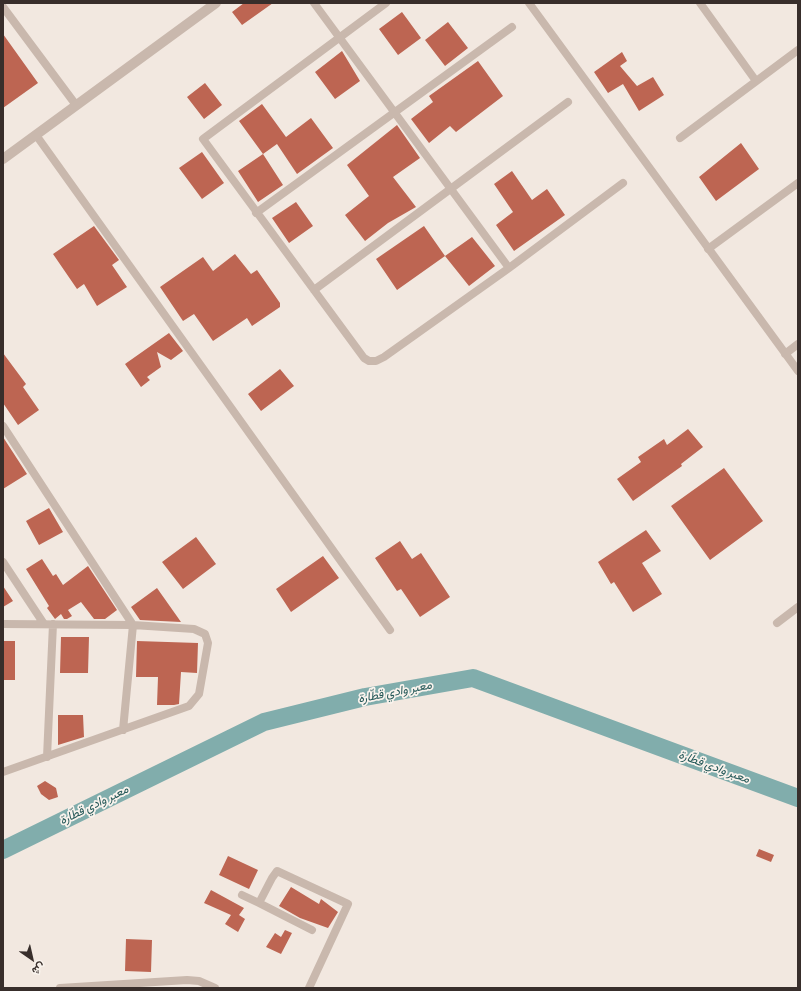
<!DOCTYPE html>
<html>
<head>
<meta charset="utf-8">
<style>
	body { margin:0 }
	#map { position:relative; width:801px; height:991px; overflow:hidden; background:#f2e8e0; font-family:Cabin,Vazirmatn,sans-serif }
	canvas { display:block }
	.frame { position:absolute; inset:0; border:4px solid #382e2b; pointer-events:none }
	.north { position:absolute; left:12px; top:939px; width:40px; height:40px; -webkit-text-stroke:3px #f9f3ed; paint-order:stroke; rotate:146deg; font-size:11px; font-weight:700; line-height:16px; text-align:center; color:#382e2b }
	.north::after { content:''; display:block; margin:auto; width:14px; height:18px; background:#382e2b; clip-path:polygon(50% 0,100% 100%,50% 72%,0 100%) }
</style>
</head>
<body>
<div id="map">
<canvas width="801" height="991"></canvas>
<div class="frame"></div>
<div class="north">ش</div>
</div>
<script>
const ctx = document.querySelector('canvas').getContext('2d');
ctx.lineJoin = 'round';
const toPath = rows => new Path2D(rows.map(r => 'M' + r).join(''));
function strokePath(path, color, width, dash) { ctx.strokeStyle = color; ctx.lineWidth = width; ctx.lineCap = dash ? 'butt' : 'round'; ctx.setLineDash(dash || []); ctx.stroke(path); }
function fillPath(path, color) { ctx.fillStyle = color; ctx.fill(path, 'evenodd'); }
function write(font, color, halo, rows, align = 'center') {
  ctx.font = font + ' Cabin,Vazirmatn,sans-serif'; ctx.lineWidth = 3.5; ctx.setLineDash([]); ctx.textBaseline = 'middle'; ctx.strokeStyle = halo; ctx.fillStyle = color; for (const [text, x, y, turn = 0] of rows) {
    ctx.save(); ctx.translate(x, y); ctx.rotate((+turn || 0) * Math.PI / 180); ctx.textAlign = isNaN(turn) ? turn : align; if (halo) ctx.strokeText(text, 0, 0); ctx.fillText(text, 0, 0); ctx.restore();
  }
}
strokePath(toPath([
	[3,850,264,722,365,697,473,678,798,798]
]), '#81adac', 18);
fillPath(toPath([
	[244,3,273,3,242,25,232,12],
	[402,12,421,38,398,55,379,29],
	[448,22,468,48,445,66,425,40],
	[3,34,38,83,3,108],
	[342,51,360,81,335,99,315,72],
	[622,52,627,61,620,66,637,86,653,77,664,95,639,111,623,84,608,93,594,72],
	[478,61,503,96,456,132,450,126,429,143,411,119,433,102,429,96],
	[205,83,222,105,204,119,187,97],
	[262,104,286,137,311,118,333,148,297,174,277,144,263,154,239,121],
	[397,125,420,158,393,177,416,207,388,223,365,241,345,215,369,196,347,165],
	[741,143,759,169,716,201,699,177],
	[202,152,224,183,202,199,179,168],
	[263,154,283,185,258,202,238,171],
	[512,171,532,200,547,189,565,215,514,251,496,225,513,212,494,184],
	[296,202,313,226,289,243,272,218],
	[94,226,119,260,112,265,127,287,97,306,84,284,77,289,53,254],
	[424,226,445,256,397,290,376,259],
	[472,237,495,266,469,286,445,256],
	[235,254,251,274,257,270,280,303,280,307,252,326,247,318,213,341,194,314,183,321,160,287,203,257,213,271],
	[169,333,183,351,171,360,157,352,161,367,147,377,150,380,141,387,125,364],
	[3,353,26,384,23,387,39,410,18,425,3,403],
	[280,369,294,386,261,411,248,394],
	[688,429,703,447,681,464,682,466,633,501,617,479,641,462,638,457,664,439,667,445],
	[3,437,27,474,3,489],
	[724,468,763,521,710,560,671,506],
	[49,508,63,532,39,545,26,521],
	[646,530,661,551,642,563,662,594,633,612,614,582,611,584,598,562],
	[196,537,216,564,183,589,162,562],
	[400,541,412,559,421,553,450,597,420,617,401,589,397,591,375,558],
	[323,556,339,578,291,612,276,589],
	[42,559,53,576,56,574,63,585,88,566,117,610,105,619,94,619,81,602,68,610,72,616,67,619,64,619,61,614,55,619,47,608,49,606,26,569],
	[3,586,13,601,3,607],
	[157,588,181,622,140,620,131,607],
	[61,637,89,637,88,673,60,673],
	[3,641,15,641,15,680,3,680],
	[137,641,198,643,197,673,181,672,179,704,174,705,157,705,158,677,136,677],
	[58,715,83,715,84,737,58,745],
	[45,781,56,788,58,797,49,800,41,794,37,786],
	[759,849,774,855,771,862,756,856],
	[228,856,258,870,249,889,219,875],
	[291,887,319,904,321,899,338,912,328,928,300,918,279,906],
	[211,890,244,908,239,915,245,919,238,932,225,924,231,915,204,903],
	[285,930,292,933,281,954,266,947,275,933,281,937],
	[126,939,152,940,151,972,125,971]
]), '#bd6552');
strokePath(toPath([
	[314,3,509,268],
	[386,3,203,139,364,358,369,361,376,361,384,357,509,268,623,183],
	[529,3,798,371],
	[700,3,756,81],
	[3,7,76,105],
	[36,135,390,630],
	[680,138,798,50],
	[256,213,512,27],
	[708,249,798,183],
	[314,290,568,102],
	[785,354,798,344],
	[3,426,133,625,123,730],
	[3,562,44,624],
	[777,623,798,607],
	[3,624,133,625,194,629,205,634,208,643,199,694,189,706,3,772],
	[47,757,53,624],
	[242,895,259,903],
	[60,988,187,980,199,981,215,988],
	[309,988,348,904,277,871,272,878,259,903,312,930]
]), '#c9b8ad', 8);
strokePath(toPath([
	[3,159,216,3]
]), '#c9b8ad', 10);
write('italic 12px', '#235757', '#f9f3ed', [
	["معبر وادي قطّارة",395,692,-11],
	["معبر وادي قطّارة",714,767,20],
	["معبر وادي قطّارة",94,805,-26]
]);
</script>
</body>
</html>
